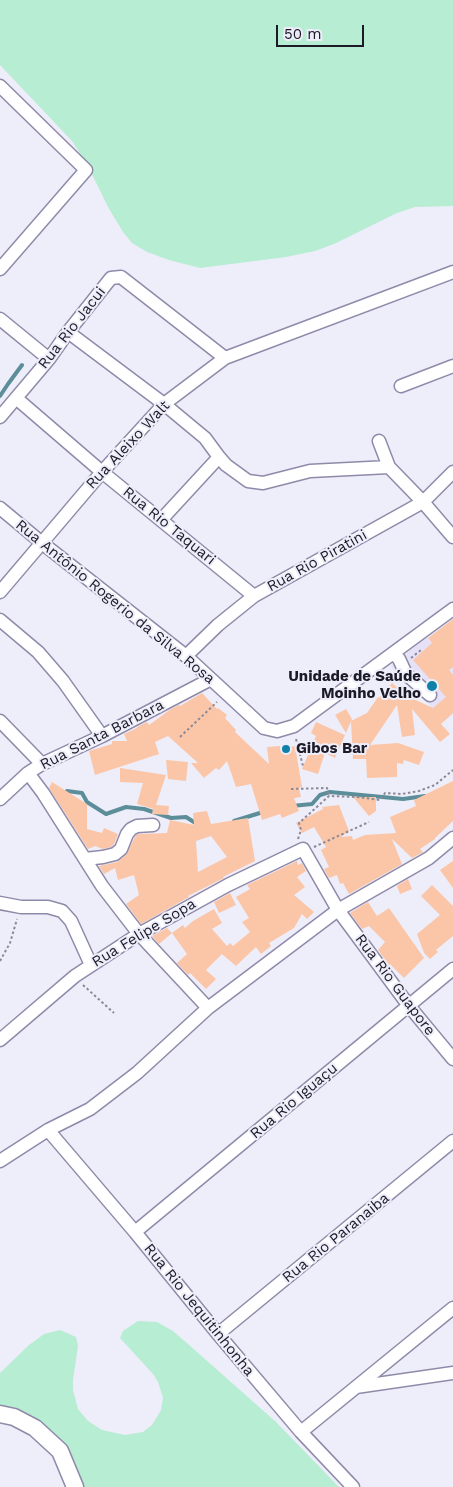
<!DOCTYPE html>
<html>
<head>
<meta charset="utf-8">
<style>
	body { margin:0 }
	#map { position:relative; width:453px; height:1487px; overflow:hidden; background:#eeedfa; font-family:"Work Sans",sans-serif }
	canvas { display:block }
	.scale { position:absolute; left:276px; top:25px; width:88px; height:22px; box-sizing:border-box; border:2px solid #1c1a26; border-top:0; padding-left:6px; font-size:15px; line-height:18px; white-space:nowrap; color:#1c1a26; -webkit-text-stroke:4px #eeedfa; paint-order:stroke }
</style>
</head>
<body>
<div id="map">
<canvas width="453" height="1487"></canvas>
<div class="scale">50 m</div>
</div>
<script>
const ctx = document.querySelector('canvas').getContext('2d');
ctx.lineJoin = 'round';
function fillPath(path, color) { ctx.fillStyle = color; ctx.fill(path, 'evenodd'); }
const toPath = rows => new Path2D(rows.map(r => 'M' + r).join(''));
function strokePath(path, color, width, dash) { ctx.strokeStyle = color; ctx.lineWidth = width; ctx.lineCap = dash ? 'butt' : 'round'; ctx.setLineDash(dash || []); ctx.stroke(path); }
function write(font, color, halo, rows, align = 'center') {
  ctx.font = font + ' "Work Sans",sans-serif'; ctx.lineWidth = 4; ctx.setLineDash([]); ctx.textBaseline = 'middle'; ctx.strokeStyle = halo; ctx.fillStyle = color; for (const [text, x, y, turn = 0] of rows) {
    ctx.save(); ctx.translate(x, y); ctx.rotate((+turn || 0) * Math.PI / 180); ctx.textAlign = isNaN(turn) ? turn : align; if (halo) ctx.strokeText(text, 0, 0); ctx.fillText(text, 0, 0); ctx.restore();
  }
}
fillPath(toPath([
	[427,637,453,667,453,714,443,722,430,709,430,705,391,666]
]), '#e6e1f7');
fillPath(toPath([
	[0,0,453,0,453,206,415,207,397,213,334,244,315,251,286,257,200,268,169,260,147,252,132,243,123,232,108,207,88,166,72,141,0,65],
	[138,1321,157,1322,173,1331,188,1344,276,1422,339,1487,69,1487,56,1458,35,1438,0,1410,0,1373,29,1345,44,1334,60,1330,76,1337,78,1346,73,1380,73,1390,78,1409,88,1421,102,1430,125,1435,143,1432,152,1425,161,1410,163,1398,158,1382,153,1374,120,1338,123,1331]
]), '#b7edd2');
strokePath(toPath([
	[0,396,8,384,22,365],
	[67,791,82,793,87,802,106,814,126,807,144,809,171,818,186,817,197,824],
	[292,806,312,804,320,795,330,792,403,799,425,796],
	[234,821,263,812]
]), '#5c8e9a', 4);
fillPath(toPath([
	[453,619,453,667,449,670,453,675,453,713,441,724,450,734,440,742,412,709,415,735,402,737,397,705,370,745,398,743,424,752,419,765,404,760,403,764,397,763,397,777,367,778,366,759,353,759,351,721,367,713,378,697,379,698,392,683,407,696,433,708,446,697,413,660,432,643,428,638],
	[202,693,217,709,218,708,227,715,225,718,236,730,235,732,269,764,267,747,280,746,280,749,295,746,302,787,299,788,301,797,294,798,299,811,282,818,280,814,262,820,251,784,236,787,227,761,219,770,216,768,204,778,191,763,198,763,168,736,155,742,159,754,95,775,89,751,112,744,112,741,127,741,124,734,137,728,137,727,147,722,149,725,171,709,179,705,180,706],
	[346,709,352,719,346,733,335,715],
	[316,722,345,735,335,758,325,753,318,774,302,769,316,736,311,733],
	[166,760,188,762,186,781,168,779],
	[120,768,166,775,156,805,169,806,168,815,152,814,153,809,137,804,143,783,120,782],
	[453,781,453,821,435,838,435,839,420,849,423,852,412,858,392,839,402,864,349,894,343,883,340,884,337,875,329,878,324,869,329,867,321,850,326,847,314,827,302,833,296,823,323,809,322,807,339,805,349,831,341,837,352,836,353,840,365,835,396,833,390,817,416,806,414,800],
	[52,782,87,804,87,829,102,833,104,828,118,834,114,844,111,847,103,849,95,846,88,849,49,788],
	[353,797,376,797,376,811,369,816],
	[207,811,211,824,248,818,255,861,223,877,224,878,188,896,189,897,141,924,126,904,139,895,134,875,118,880,115,868,104,874,99,866,117,862,126,855,136,835,139,834,167,833,170,820,194,825,193,813],
	[211,836,227,857,198,872,196,841],
	[297,861,298,865,302,863,306,871,297,877,305,887,294,895,314,912,307,919,302,914,294,928,269,943,271,946,261,954,256,947,236,966,222,954,206,970,216,979,206,989,190,973,188,975,177,963,187,954,172,933,183,925,185,928,193,921,214,909,222,923,212,929,227,946,230,943,233,946,250,932,242,922,249,918,236,897,250,889,247,885],
	[453,861,453,888,440,870],
	[408,879,412,889,400,894,397,886],
	[432,885,453,906,453,936,436,950,438,952,430,959,424,953,417,934,440,915,421,896],
	[230,893,236,905,219,913,214,902],
	[368,902,377,916,389,908,424,958,404,978,390,964,389,965,378,950,385,942,369,926,362,929,350,913],
	[167,928,172,933,159,944,152,936]
]), '#fbc6a7');
const minor = toPath([
	[0,86,86,170,0,269],
	[0,319,49,359],
	[68,332,164,404,205,438,219,457,226,465,248,481,263,483,310,471,389,467],
	[401,386,453,366],
	[16,398,102,472,254,596],
	[0,417,49,359,68,332,111,278,121,277,225,358],
	[379,441,389,467,423,502,453,537],
	[0,508,42,543,186,656,264,728,277,731,294,726,453,609],
	[161,520,219,457],
	[0,592,102,472,164,404,225,358,453,272],
	[0,620,38,652,63,681,102,736],
	[393,653,399,659,406,674,430,695],
	[186,656,218,625,254,596,423,502,453,472],
	[0,721,42,764],
	[28,773,43,793,102,886,139,934,208,1008],
	[0,799,28,773,42,764,102,736,211,679],
	[85,859,103,857,115,854,121,849,127,834,131,829,137,826,153,825],
	[0,903,21,907,48,907,62,911,71,921,91,965],
	[0,1040,75,976,139,934,228,885,303,849,338,910,409,1006,453,1059],
	[48,1130,135,1232,218,1334,301,1432,353,1487],
	[0,1161,48,1130,90,1109,137,1073,208,1008,338,910,429,858,453,838],
	[135,1232,453,969],
	[218,1334,453,1141],
	[356,1387,453,1373],
	[301,1432,453,1308]
]);
const major = toPath([
	[0,1414,14,1417,35,1428,60,1451,75,1487]
]);
strokePath(minor, '#8f8aa9', 15);
strokePath(major, '#8f8aa9', 19);
strokePath(toPath([
	[411,658,421,650,423,651],
	[180,737,217,702],
	[296,739,303,766],
	[291,789,327,788,329,796],
	[298,839,301,830,299,823,329,796,357,797,380,800,385,793,402,794,419,791,435,785,453,770],
	[314,847,369,822],
	[0,961,10,943,17,919],
	[83,985,114,1013]
]), '#8b8996', 2, [2.5, 2.5]);
strokePath(minor, '#fff', 12);
strokePath(major, '#fff', 16);
for (const [x, y, r, color] of [
	[432,686,6,"#0f81a8"],
	[286,749,5,"#0f81a8"]
]) { const dot = new Path2D(); dot.arc(x, y, r, 0, 2 * Math.PI); ctx.fillStyle = color; ctx.fill(dot); strokePath(dot, '#eeedfa', 2); }
write('15px', '#1c1a26', '#eeedfa', [
	["Rua Rio Jacui",72,328,-52],
	["Rua Aleixo Walt",128,445,-47],
	["Rua Rio Taquari",169,526,39],
	["Rua Rio Piratini",317,561,-29],
	["Rua Antônio Rogerio da Silva Rosa",115,602,39],
	["Rua Santa Barbara",102,735,-27],
	["Rua Felipe Sopa",144,933,-31],
	["Rua Rio Guapore",395,985,53],
	["Rua Rio Iguaçu",294,1101,-40],
	["Rua Rio Paranaiba",336,1238,-39],
	["Rua Rio Jequitinhonha",199,1310,51]
]);
write('bold 15px', '#1c1a26', '#eeedfa', [
	["Unidade de Saúde",421,677],
	["Moinho Velho",421,694],
	["Gibos Bar",296,749,"left"]
], 'right');
</script>
</body>
</html>
